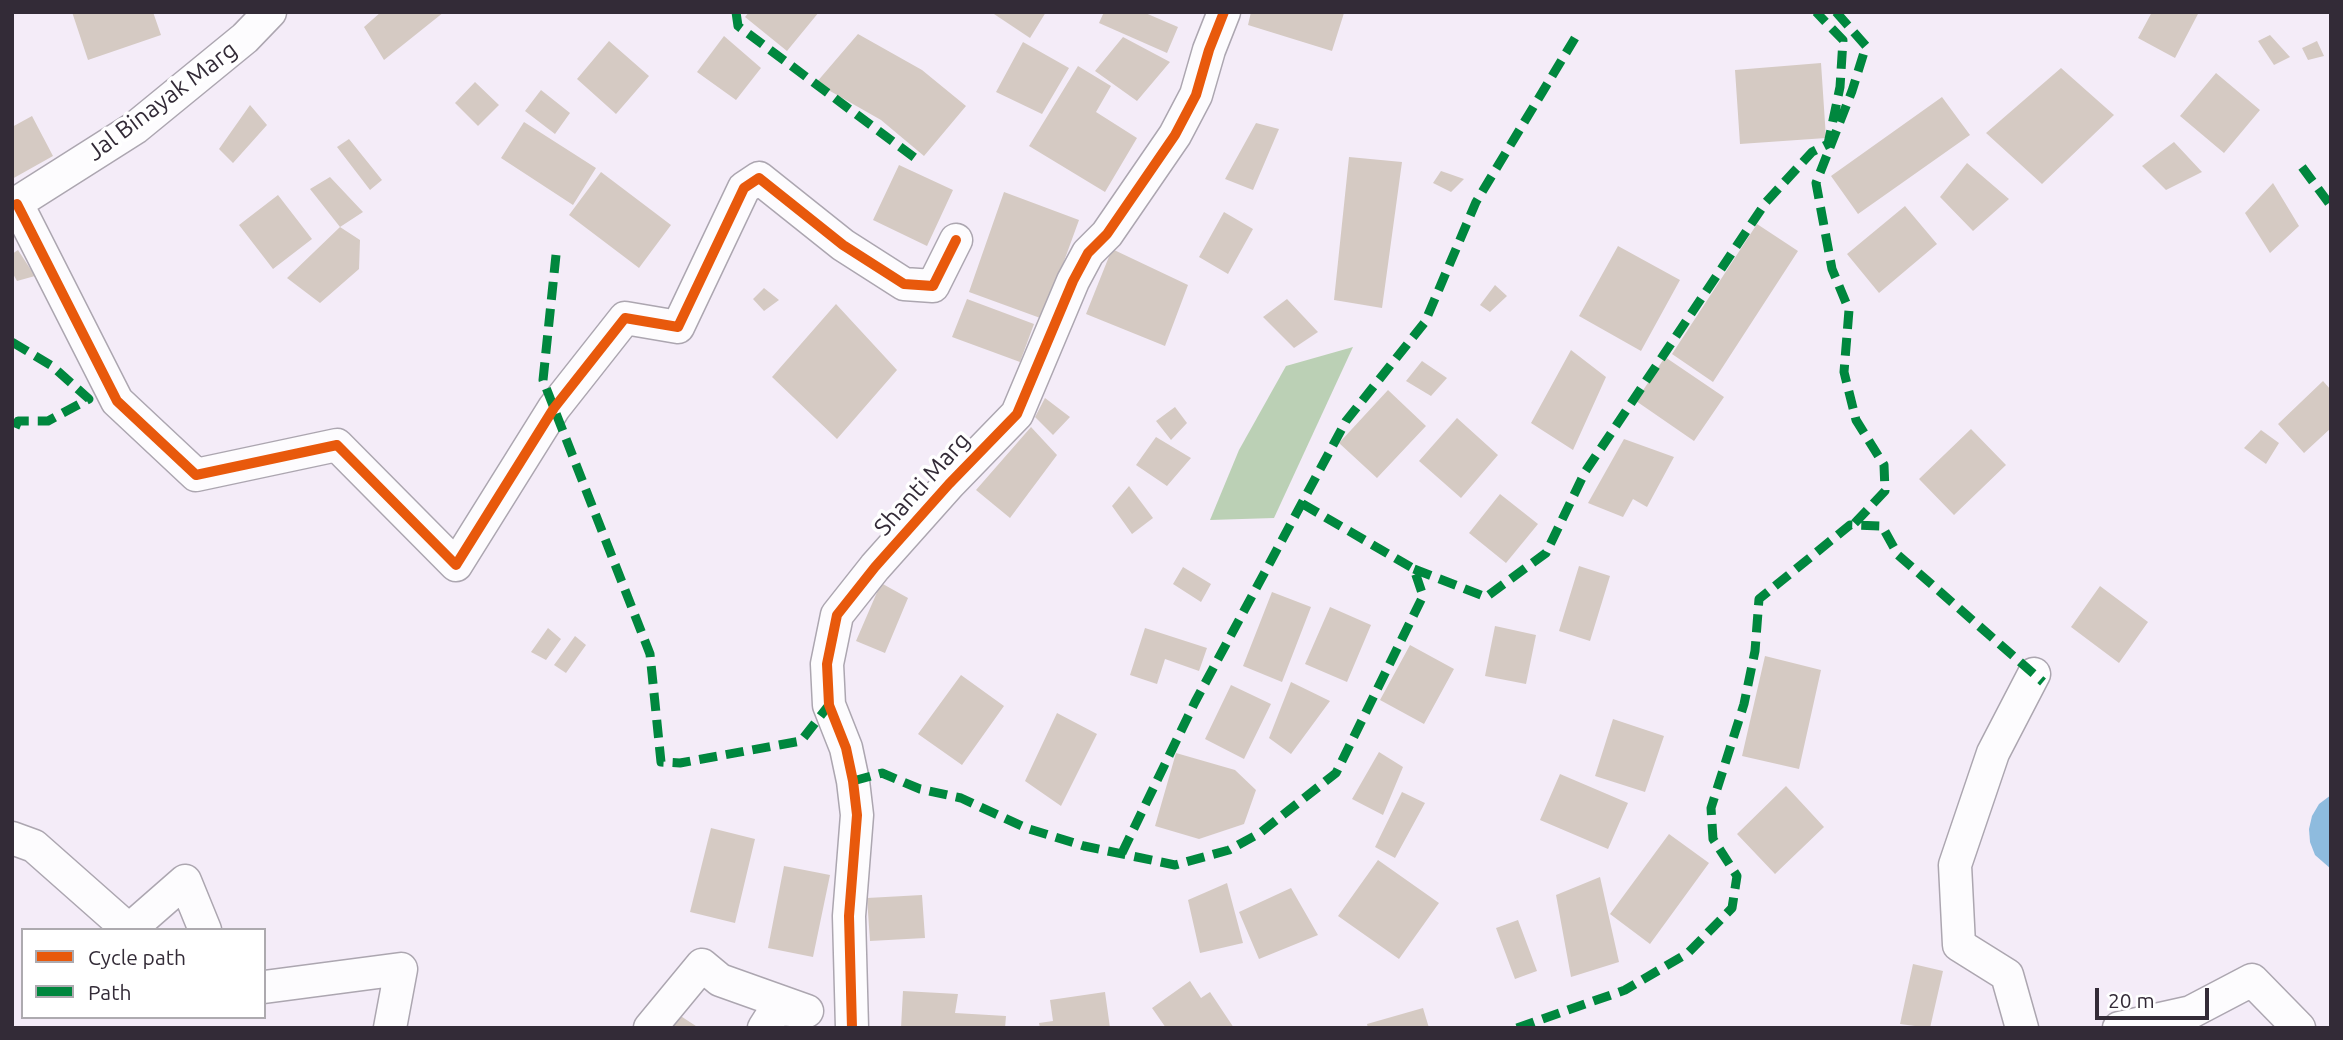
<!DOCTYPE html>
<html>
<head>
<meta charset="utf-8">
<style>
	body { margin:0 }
	#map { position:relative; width:2343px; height:1040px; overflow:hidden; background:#f4ecf8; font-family:Ubuntu,sans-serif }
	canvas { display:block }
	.frame { position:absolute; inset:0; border:14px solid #332b37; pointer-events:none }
	.legend { position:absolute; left:21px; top:928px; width:245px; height:91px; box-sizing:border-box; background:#fff; border:2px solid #adaaaf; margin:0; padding:9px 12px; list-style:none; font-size:21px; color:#332b37 }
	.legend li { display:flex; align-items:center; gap:14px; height:35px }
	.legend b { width:35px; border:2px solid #adaaaf }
	.scale { position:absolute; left:2095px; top:988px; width:114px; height:32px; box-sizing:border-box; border:4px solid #332b37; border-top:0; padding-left:9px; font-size:21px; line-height:24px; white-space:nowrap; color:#332b37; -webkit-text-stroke:5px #fff; paint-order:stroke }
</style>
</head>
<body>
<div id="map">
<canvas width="2343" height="1040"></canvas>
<div class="frame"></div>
<ul class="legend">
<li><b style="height:9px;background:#e8590c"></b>Cycle path</li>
<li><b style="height:9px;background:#00873e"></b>Path</li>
</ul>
<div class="scale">20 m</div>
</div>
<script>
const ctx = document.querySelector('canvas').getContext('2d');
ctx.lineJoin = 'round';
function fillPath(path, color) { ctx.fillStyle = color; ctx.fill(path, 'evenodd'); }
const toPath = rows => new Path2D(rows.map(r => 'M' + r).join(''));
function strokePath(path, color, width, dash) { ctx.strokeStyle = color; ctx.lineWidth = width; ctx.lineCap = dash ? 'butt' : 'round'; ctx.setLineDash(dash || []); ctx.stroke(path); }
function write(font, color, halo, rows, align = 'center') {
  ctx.font = font + ' Ubuntu,sans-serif'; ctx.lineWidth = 7; ctx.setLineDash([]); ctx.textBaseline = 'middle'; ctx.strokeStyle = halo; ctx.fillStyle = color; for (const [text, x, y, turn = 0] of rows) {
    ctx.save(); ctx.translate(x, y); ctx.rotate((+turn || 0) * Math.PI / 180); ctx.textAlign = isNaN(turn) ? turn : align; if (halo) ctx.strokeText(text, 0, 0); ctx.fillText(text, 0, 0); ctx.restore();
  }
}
fillPath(toPath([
	[1353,347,1274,518,1210,520,1239,450,1286,366]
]), '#bbd0b5');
fillPath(toPath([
	[2331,795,2331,869,2315,855,2310,842,2309,829,2312,816,2319,804]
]), '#8ebbde');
fillPath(toPath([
	[72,12,153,12,161,35,88,60],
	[381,12,444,12,384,60,364,27],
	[749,12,819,12,787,51,745,17],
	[991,12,1046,12,1030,38],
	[1104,12,1143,12,1178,27,1167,53,1099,23],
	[1251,12,1340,12,1344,13,1332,51,1248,25],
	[2152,12,2199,12,2175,58,2138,38],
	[858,34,922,70,966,106,924,156,881,120,816,83],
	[2270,35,2290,57,2274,65,2258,41],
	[724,36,761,68,736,100,697,72],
	[1123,37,1170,62,1137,101,1095,71],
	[609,41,649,76,616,114,577,79],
	[2317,41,2324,56,2308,60,2302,48],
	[1023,42,1069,68,1042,114,996,92],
	[1821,63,1826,138,1740,144,1735,70],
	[1078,66,1111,86,1096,112,1137,138,1105,192,1029,146],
	[2061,68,2114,115,2042,184,1986,133],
	[2216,73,2260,110,2224,153,2180,116],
	[475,82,499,105,478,126,455,103],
	[541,90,570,113,555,134,525,111],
	[1942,97,1970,135,1858,214,1831,176],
	[250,105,267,125,233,163,219,149],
	[32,116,53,156,12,179,12,127],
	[524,122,596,168,573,205,501,158],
	[1256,123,1279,129,1253,190,1225,179],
	[349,139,382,180,370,190,337,147],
	[2174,142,2202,172,2166,190,2142,166],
	[1349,157,1402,162,1382,308,1334,300],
	[1967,163,2009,199,1973,231,1940,197],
	[899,165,953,190,927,246,873,220],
	[1441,171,1464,179,1451,192,1433,183],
	[601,172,671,225,639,268,569,215],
	[330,177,363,212,340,227,310,189],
	[2273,183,2299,226,2270,253,2245,213],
	[1004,192,1079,220,1043,319,969,292],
	[278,195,312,239,273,269,239,225],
	[1905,206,1937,244,1879,293,1847,254],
	[1224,212,1253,229,1228,274,1199,257],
	[1757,224,1798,251,1713,382,1672,354],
	[340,227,360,240,359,269,320,303,287,278],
	[1618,246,1680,280,1641,351,1579,316],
	[1112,249,1188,285,1165,346,1086,314],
	[18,250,35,276,17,281,12,272,12,254],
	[1495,285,1507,296,1490,312,1480,305],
	[764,288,779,300,764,311,753,299],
	[967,299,1034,324,1020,362,952,337],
	[1287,299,1318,332,1294,348,1263,317],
	[836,304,897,370,837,439,772,377],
	[1571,350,1606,377,1573,450,1531,423],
	[1665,357,1724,397,1694,441,1636,401],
	[1422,361,1447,378,1431,396,1406,381],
	[2323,381,2331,390,2331,428,2304,453,2278,424],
	[1388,390,1426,426,1377,478,1339,443],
	[1045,398,1070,417,1053,435,1035,417],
	[1175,407,1187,423,1171,440,1156,421],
	[1457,418,1498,455,1461,498,1419,461],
	[1031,427,1057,455,1010,518,976,490],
	[1971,429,2006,465,1954,515,1919,479],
	[2261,430,2279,443,2266,464,2244,448],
	[1156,437,1191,458,1167,486,1136,465],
	[1624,439,1674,457,1647,507,1633,499,1623,517,1588,503],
	[1129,486,1153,518,1132,534,1112,506],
	[1500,494,1538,524,1506,563,1469,533],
	[1579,566,1610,576,1590,641,1559,631],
	[1183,567,1211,584,1201,602,1173,584],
	[881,583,908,598,885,653,856,641],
	[2100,586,2148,622,2119,663,2071,627],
	[1272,592,1311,607,1282,682,1243,666],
	[1330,607,1371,625,1347,682,1305,664],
	[1495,626,1536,635,1526,684,1485,676],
	[548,628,561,639,546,660,531,652],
	[1145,628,1207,648,1199,671,1165,659,1157,684,1130,675],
	[575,636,586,645,566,673,554,665],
	[1410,645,1454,669,1424,724,1380,700],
	[1765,656,1821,670,1799,769,1742,756],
	[961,675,1004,706,962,765,918,734],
	[1291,682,1330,701,1291,754,1269,738],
	[1231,685,1271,704,1244,759,1205,739],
	[1057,713,1097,734,1061,806,1025,781],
	[1613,719,1664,736,1645,792,1595,776],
	[1379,752,1403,767,1383,815,1352,799],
	[1176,753,1235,770,1256,790,1244,824,1199,839,1155,826],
	[1560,774,1628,803,1608,849,1540,820],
	[1786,786,1824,827,1775,874,1737,834],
	[1402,792,1425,803,1395,858,1375,847],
	[711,828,755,839,735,923,690,912],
	[1669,834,1709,863,1650,944,1610,914],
	[1378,860,1439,903,1399,959,1338,916],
	[784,866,830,875,813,957,768,948],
	[1600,877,1619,962,1571,977,1556,895],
	[1227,883,1243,943,1200,953,1188,900],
	[1291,888,1318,935,1259,959,1239,912],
	[922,895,925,938,870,941,867,898],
	[1518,920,1537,971,1515,979,1496,928],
	[1913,964,1943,971,1930,1028,1900,1024],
	[1190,981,1201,998,1210,992,1234,1028,1166,1028,1152,1008],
	[903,991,958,994,955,1013,1006,1016,1005,1028,901,1028],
	[1105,992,1110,1028,1040,1028,1039,1023,1053,1021,1050,1000],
	[1423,1008,1429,1028,1368,1028,1367,1024],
	[676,1013,699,1028,667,1028]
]), '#d5cac3');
const street = toPath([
	[17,204,117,401,196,475,337,445,456,565,554,408,625,318,678,327,744,188,759,178,843,245,904,284,933,286,956,240],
	[12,206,135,128,245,38,270,12],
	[12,838,34,846,129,930,185,881,205,930],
	[264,987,401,969,390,1028],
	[650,1028,702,965,720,980,807,1011],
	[764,1028,776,1009,806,1011],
	[852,1028,849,916,857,815,853,781,846,748,829,705,827,664,837,615,875,567,949,484,1017,414,1073,281,1088,253,1107,234,1175,135,1196,95,1209,50,1224,12],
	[2022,1028,2007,975,1959,945,1955,865,1993,753,2034,674],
	[2119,1028,2191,1012,2252,980,2299,1028]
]);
strokePath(street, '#aca6b0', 35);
strokePath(street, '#fdfcfe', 32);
strokePath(toPath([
	[736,12,738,26,919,161],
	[1836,12,1866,46,1852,91,1816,183,1832,269,1849,310,1844,372,1856,420,1884,465,1885,491,1852,526],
	[2302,167,2331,206],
	[556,255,543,380,650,654,661,762,680,763,801,741,829,705],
	[12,342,52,366,89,399,48,421,18,421,12,435],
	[1414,569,1486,597,1546,553,1585,472,1766,202,1812,152,1828,144,1840,87,1843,40,1816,12],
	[853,781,882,773,920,789,961,798,1026,828,1084,846,1175,865,1229,850,1260,833,1336,773,1423,596,1414,569,1301,503],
	[1122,853,1195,702,1346,421,1425,322,1476,202,1575,38],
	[1517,1028,1625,990,1688,953,1732,908,1737,876,1713,839,1711,808,1744,704,1755,651,1759,599,1850,525,1882,526,1898,555,2043,682]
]), '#00873e', 9, [18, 9]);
strokePath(toPath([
	[17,204,117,401,196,475,337,445,456,565,554,408,625,318,678,327,744,188,759,178,843,245,904,284,933,286,956,240],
	[852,1028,849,916,857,815,853,781,846,748,829,705,827,664,837,615,875,567,949,484,1017,414,1073,281,1088,253,1107,234,1175,135,1196,95,1209,50,1224,12]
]), '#e8590c', 10);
write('24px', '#332b37', '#fff', [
	["Jal Binayak Marg",162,101,-37],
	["Shanti Marg",922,484,-48]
]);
</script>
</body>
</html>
